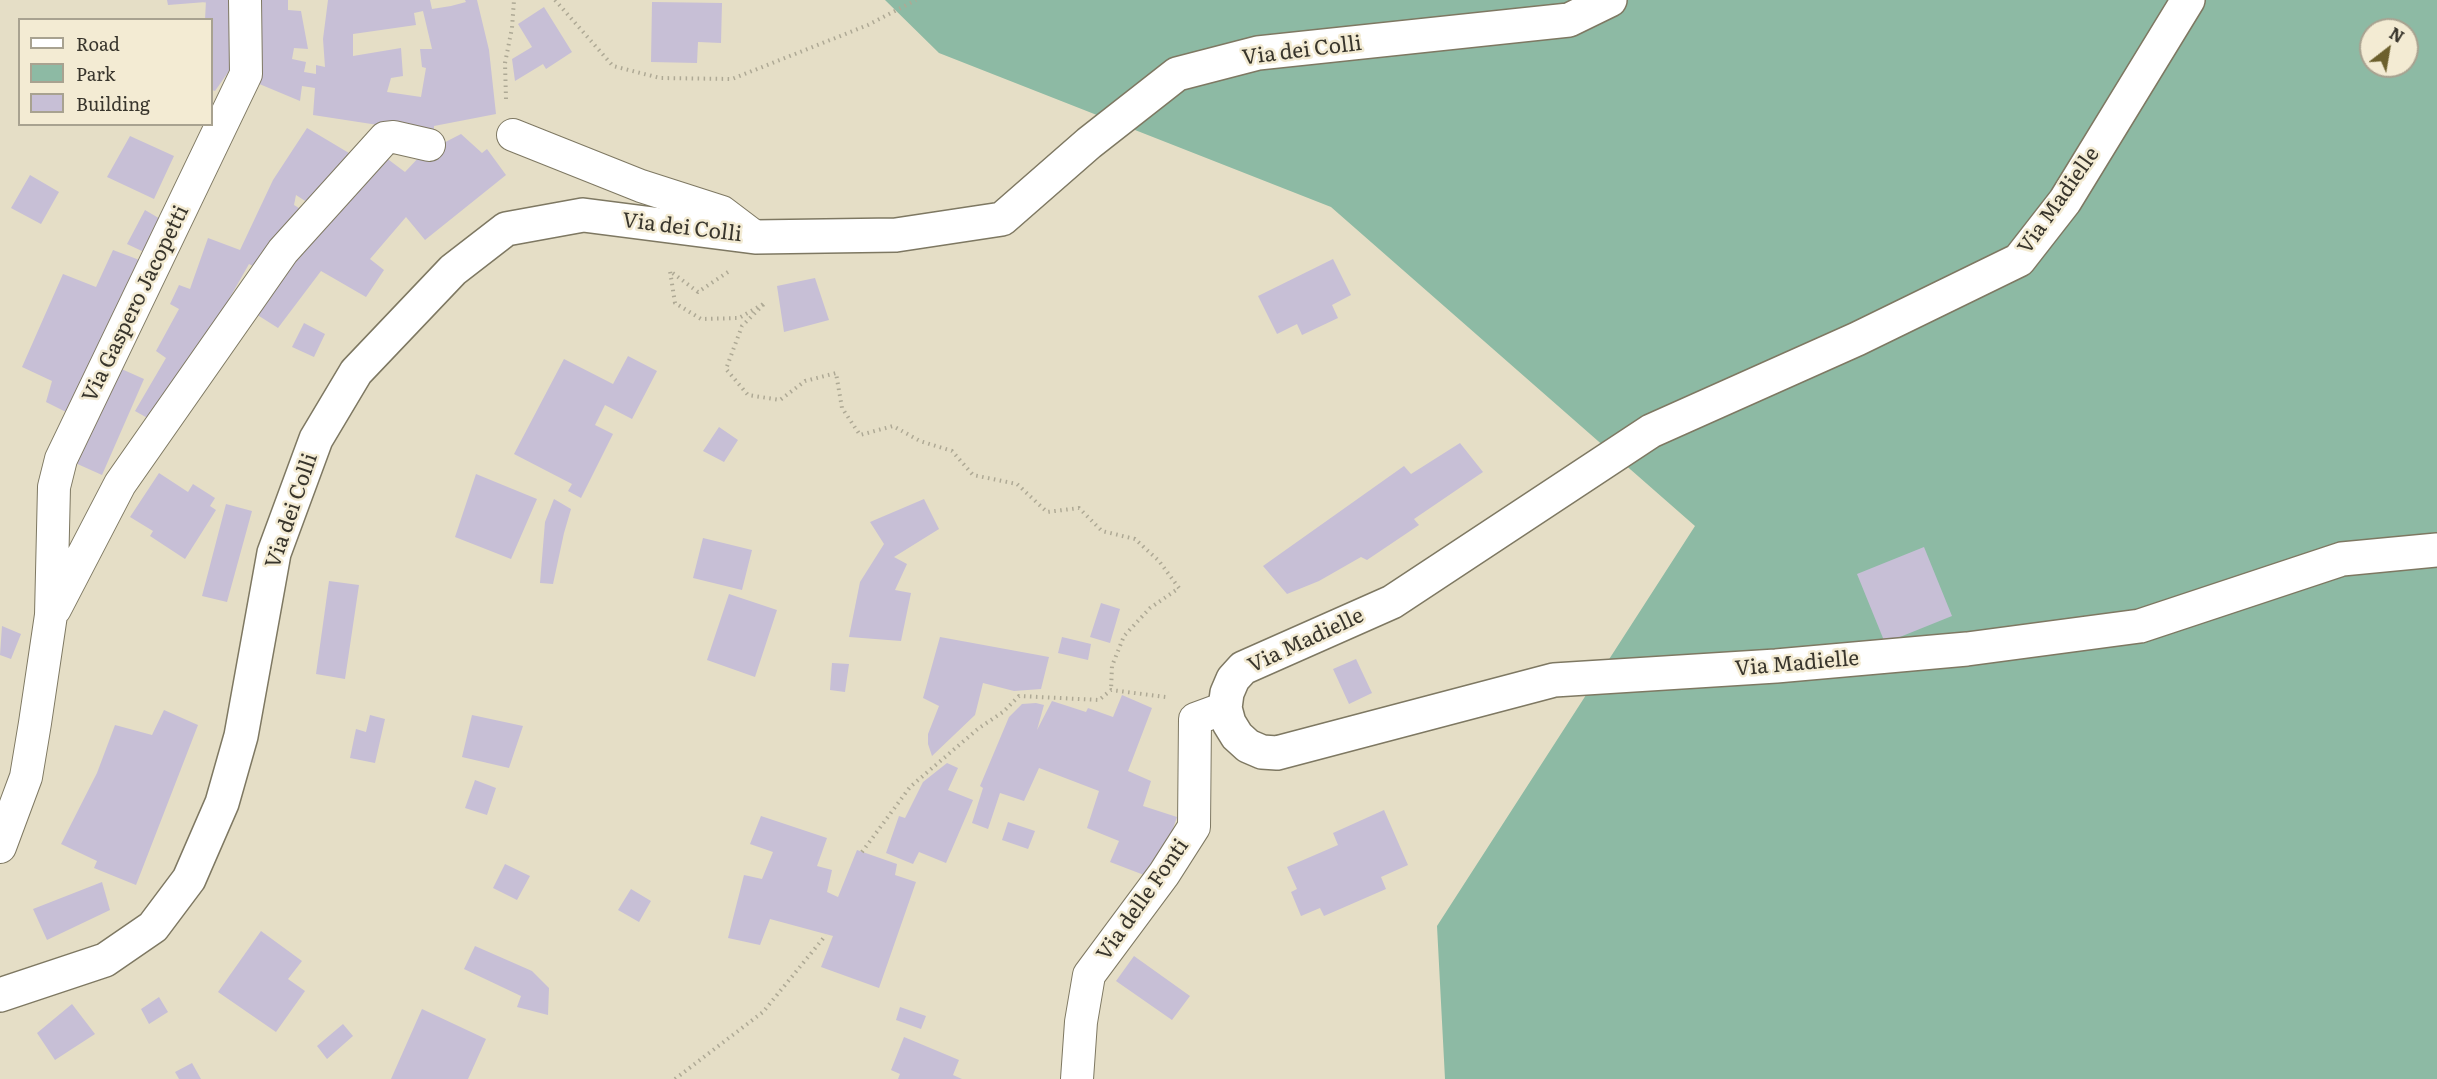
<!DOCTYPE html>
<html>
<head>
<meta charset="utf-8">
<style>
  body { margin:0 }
  #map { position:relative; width:2437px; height:1079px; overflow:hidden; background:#e5dec6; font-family:Literata,serif }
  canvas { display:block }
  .legend { position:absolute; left:18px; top:18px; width:195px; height:108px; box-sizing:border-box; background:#f3ebd3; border:2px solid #a8a290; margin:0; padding:8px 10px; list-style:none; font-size:18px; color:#38352c }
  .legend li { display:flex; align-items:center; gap:12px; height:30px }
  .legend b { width:30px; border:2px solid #a8a290 }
  .north { position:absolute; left:2359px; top:18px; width:60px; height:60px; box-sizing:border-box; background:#f3ebd3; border:2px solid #a8a290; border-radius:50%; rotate:31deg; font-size:16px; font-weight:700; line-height:24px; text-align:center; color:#38352c }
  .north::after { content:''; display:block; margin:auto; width:21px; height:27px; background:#6c602d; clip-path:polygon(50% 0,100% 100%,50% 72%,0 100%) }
</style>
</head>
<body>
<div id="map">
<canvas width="2437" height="1079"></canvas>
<ul class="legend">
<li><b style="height:8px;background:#fff"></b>Road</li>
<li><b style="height:16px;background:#8dbaa4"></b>Park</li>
<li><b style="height:16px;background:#c7bfd6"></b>Building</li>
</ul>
<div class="north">N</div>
</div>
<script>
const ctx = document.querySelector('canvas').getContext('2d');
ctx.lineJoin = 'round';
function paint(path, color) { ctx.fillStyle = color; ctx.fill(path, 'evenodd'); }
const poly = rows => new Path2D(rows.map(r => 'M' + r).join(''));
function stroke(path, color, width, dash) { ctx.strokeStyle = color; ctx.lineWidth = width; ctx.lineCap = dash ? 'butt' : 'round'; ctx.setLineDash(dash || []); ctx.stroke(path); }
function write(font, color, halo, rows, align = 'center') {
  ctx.font = font + ' Literata,serif'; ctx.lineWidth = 5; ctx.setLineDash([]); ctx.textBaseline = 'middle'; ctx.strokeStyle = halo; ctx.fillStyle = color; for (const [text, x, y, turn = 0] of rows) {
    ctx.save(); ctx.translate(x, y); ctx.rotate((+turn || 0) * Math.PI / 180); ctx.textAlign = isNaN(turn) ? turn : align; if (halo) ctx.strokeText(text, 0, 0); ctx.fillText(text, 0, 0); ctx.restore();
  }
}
paint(poly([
  [885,0,2437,0,2437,1079,1445,1079,1437,926,1695,526,1331,207,939,53],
  [2371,30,2407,30,2407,66,2371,66]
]), '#8dbaa4');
paint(poly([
  [167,0,206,0,206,2,168,5],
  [206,0,236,0,236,61,215,91,212,90,212,20,205,20],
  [252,0,288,0,288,10,301,11,308,49,294,48,292,59,306,62,304,72,316,74,316,65,325,67,323,39,328,0,430,0,432,9,451,6,466,2,465,0,477,0,489,50,496,114,434,126,434,136,378,125,313,115,315,88,302,86,300,101,257,83],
  [423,11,432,49,420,49,422,67,426,68,421,97,387,92,391,78,403,76,401,48,353,56,353,34,416,25,414,13],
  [652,2,722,3,721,43,698,42,697,63,651,62],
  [544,7,572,52,546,69,543,64,515,81,512,59,532,47,518,24],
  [307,128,354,156,313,206,296,195,294,205,307,213,260,270,249,264,158,424,135,411,166,358,156,351,179,309,170,304,179,285,190,289,208,238,240,250,273,180],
  [461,134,482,153,487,149,506,175,425,240,406,217,370,259,384,270,366,297,321,271,278,328,248,309,381,154,405,172,422,154],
  [130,136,174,156,154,199,107,177],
  [30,175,59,192,41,224,11,208],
  [145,210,162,220,144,252,127,244],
  [113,250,142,261,68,413,46,402,52,381,22,367,63,274,96,287],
  [1333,259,1351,295,1332,305,1338,318,1302,335,1297,324,1277,334,1258,296],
  [815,278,829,320,784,332,777,286],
  [304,323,325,334,314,357,292,347],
  [628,356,657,371,632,419,605,405,595,425,613,434,581,498,568,491,572,484,514,454,564,359,613,384],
  [117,367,144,379,102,475,73,462],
  [719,427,738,440,724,462,703,451],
  [1460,443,1483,472,1414,519,1419,525,1367,560,1361,557,1319,581,1287,594,1263,566,1404,466,1411,474],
  [159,473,188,492,193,484,215,498,210,506,216,510,185,559,150,536,153,531,130,517],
  [476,474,537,499,511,559,455,537],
  [554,499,571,509,564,533,553,584,540,583,545,522],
  [924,499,939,529,894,557,907,564,895,590,911,593,901,641,849,637,860,582,884,544,870,522],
  [226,504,252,511,227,602,202,596],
  [703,538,752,550,742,590,693,578],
  [1924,547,1952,616,1885,643,1857,574],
  [329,581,359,585,345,679,316,674],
  [729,594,777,610,755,677,707,660],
  [1101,603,1120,609,1110,643,1090,637],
  [2,626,21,634,11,659,0,655],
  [940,637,1049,657,1041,689,1014,691,983,683,975,715,932,756,928,744,928,734,939,706,923,698],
  [1062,637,1091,644,1088,660,1058,653],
  [1356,659,1372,693,1349,704,1333,669],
  [832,663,849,664,845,692,830,690],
  [1122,695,1152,708,1128,771,1151,781,1143,806,1177,817,1164,855,1159,853,1144,875,1110,862,1119,841,1087,828,1099,791,1039,768,1024,801,1000,793,988,829,972,823,983,788,980,786,1009,717,1022,704,1036,703,1044,705,1037,730,1052,701,1086,712,1088,708,1113,717],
  [164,710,198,725,136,885,94,868,97,861,61,844,97,773,115,725,152,735],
  [370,715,385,719,375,763,350,758,356,729,366,732],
  [472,715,523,726,509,768,462,757],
  [947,763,958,768,948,790,973,800,946,863,919,852,913,864,886,853,899,816,905,818,923,782],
  [475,780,496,788,487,815,465,808],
  [1384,810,1408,865,1381,877,1386,889,1324,916,1320,908,1301,916,1291,892,1297,889,1287,867,1338,845,1333,833],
  [761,816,827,838,817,866,832,870,827,892,838,897,857,850,897,864,895,875,916,882,879,988,821,967,833,936,770,919,760,945,728,938,744,875,762,879,773,852,750,844],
  [1008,822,1035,831,1028,849,1002,840],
  [505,864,530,876,517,900,493,888],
  [102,882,110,910,47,940,33,909],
  [631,889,651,901,639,922,618,910],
  [261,931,302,961,288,979,305,991,276,1032,218,992],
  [475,946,532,971,549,988,548,1015,517,1007,521,996,464,969],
  [1134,956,1190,996,1172,1020,1116,981],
  [159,997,168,1012,149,1024,141,1009],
  [72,1004,95,1034,55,1060,37,1033],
  [900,1007,926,1016,921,1029,896,1020],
  [422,1009,486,1039,468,1079,391,1079],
  [343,1024,353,1036,327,1059,317,1046],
  [904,1037,959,1060,953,1075,962,1079,898,1079,900,1074,891,1070],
  [192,1063,201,1079,179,1079,175,1072]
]), '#c7bfd6');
const minor = poly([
  [513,135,641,186,722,212,755,237],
  [55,609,120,484,283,251,385,138,394,137,429,145],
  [0,847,26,777,35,723,51,615,54,487,61,459,246,74,245,0],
  [1077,1079,1081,1022,1089,975,1164,874,1194,827,1195,719,1225,708]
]);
const tertiary = poly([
  [2188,0,2065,201,2019,260,1857,339,1651,431,1392,602,1243,668,1233,679,1227,693,1225,708,1229,723,1237,736,1248,746,1262,752,1277,753,1554,680,1776,666,1967,649,2140,626,2342,559,2437,550],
  [0,995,105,960,153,927,189,879,222,803,241,736,274,553,316,439,356,372,453,270,506,229,583,215,755,237,896,235,1002,219,1089,143,1177,74,1258,53,1569,20,1610,0]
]);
stroke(minor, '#7e7862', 34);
stroke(tertiary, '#7e7862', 36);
stroke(poly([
  [555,0,613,66,660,78,732,79,868,25,916,0],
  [506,99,505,63,512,28,514,0],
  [728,272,698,292,670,271,675,303,701,319,739,318,765,303,742,326,726,369,748,395,780,400,805,381,836,373,842,408,860,435,893,426,920,441,952,451,973,475,1017,484,1047,512,1079,508,1102,531,1135,539,1159,561,1179,588,1150,608,1124,636,1112,666,1111,690],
  [862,852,910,787,979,728,1003,712,1019,696,1099,700,1111,690,1166,697],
  [675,1079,763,1012,826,935]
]), '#aea995', 4, [1.5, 4.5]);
stroke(minor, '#fff', 32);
stroke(tertiary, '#fff', 33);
write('21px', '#38352c', '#f3ebd3', [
  ["Via dei Colli",1302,51,-7],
  ["Via Madielle",2059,201,-55],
  ["Via dei Colli",682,228,7],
  ["Via Gaspero Jacopetti",136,304,-64],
  ["Via dei Colli",292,511,-71],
  ["Via Madielle",1306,641,-25],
  ["Via Madielle",1797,664,-5],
  ["Via delle Fonti",1143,900,-55]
]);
</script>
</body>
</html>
